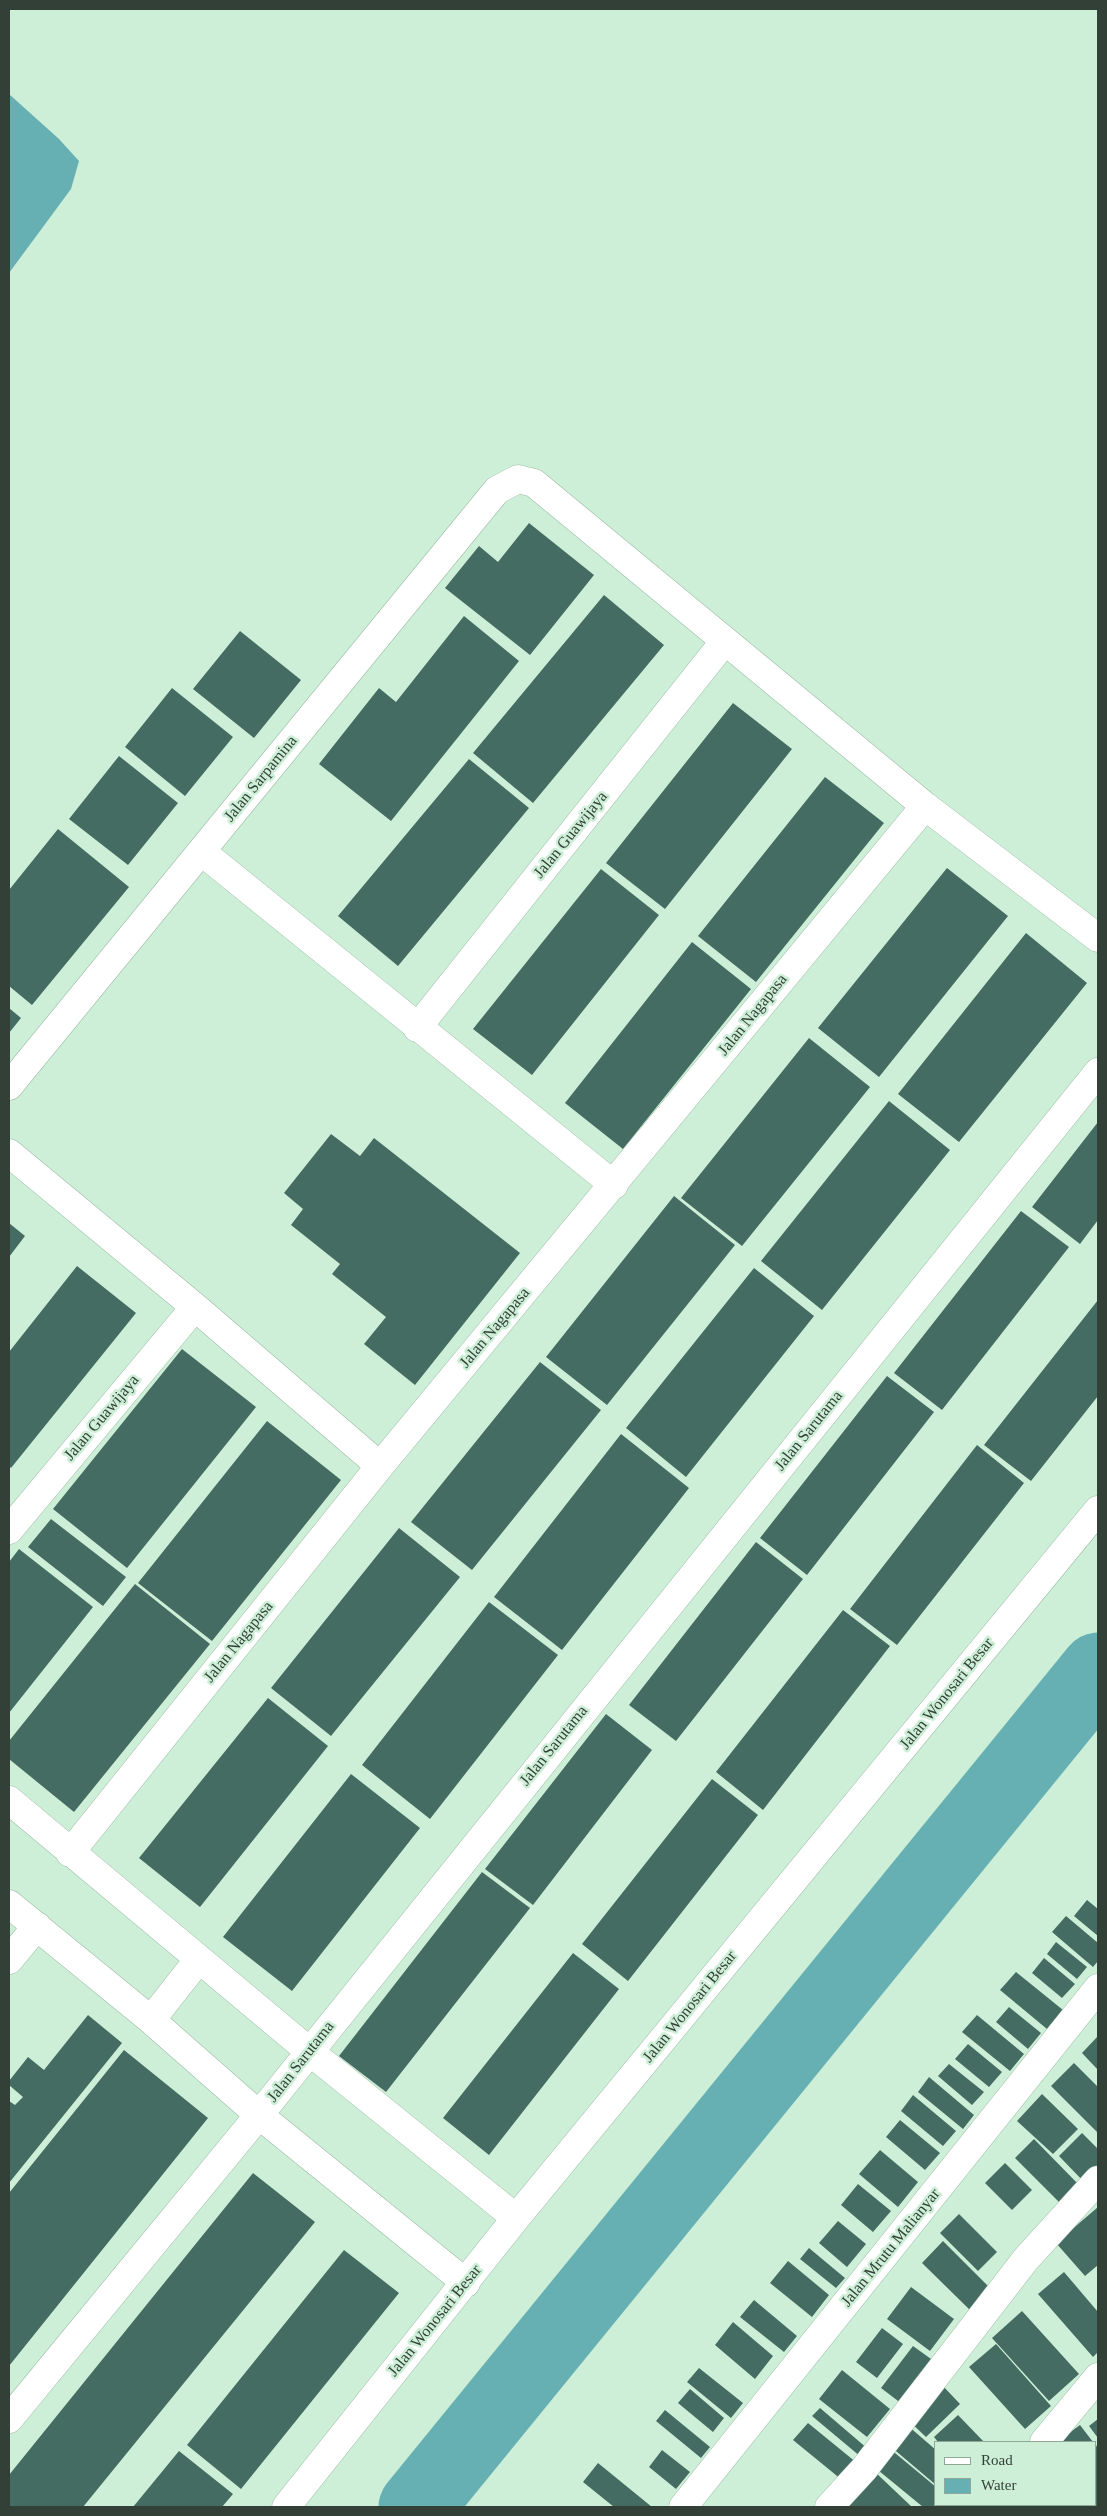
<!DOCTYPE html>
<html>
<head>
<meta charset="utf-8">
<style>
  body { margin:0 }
  #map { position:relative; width:1107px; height:2516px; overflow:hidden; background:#ceefd7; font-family:"Times New Roman",serif }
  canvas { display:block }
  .frame { position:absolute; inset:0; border:10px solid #334037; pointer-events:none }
  .legend { position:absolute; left:934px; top:2441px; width:162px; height:65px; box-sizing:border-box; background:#ceefd7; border:1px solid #90a997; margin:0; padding:6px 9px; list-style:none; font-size:15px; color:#334037 }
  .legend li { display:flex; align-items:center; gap:10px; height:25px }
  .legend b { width:25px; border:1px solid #90a997 }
</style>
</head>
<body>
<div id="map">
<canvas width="1107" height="2516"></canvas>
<div class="frame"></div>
<ul class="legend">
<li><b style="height:6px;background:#fff"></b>Road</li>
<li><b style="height:14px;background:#66b0b3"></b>Water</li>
</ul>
</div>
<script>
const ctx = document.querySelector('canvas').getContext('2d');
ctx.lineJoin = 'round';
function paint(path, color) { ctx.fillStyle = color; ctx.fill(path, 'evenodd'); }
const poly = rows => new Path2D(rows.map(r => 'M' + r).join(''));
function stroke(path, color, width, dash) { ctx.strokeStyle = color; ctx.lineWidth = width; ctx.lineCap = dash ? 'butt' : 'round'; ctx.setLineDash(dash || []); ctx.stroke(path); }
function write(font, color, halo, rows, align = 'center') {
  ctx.font = font + ' "Times New Roman",serif'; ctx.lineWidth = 5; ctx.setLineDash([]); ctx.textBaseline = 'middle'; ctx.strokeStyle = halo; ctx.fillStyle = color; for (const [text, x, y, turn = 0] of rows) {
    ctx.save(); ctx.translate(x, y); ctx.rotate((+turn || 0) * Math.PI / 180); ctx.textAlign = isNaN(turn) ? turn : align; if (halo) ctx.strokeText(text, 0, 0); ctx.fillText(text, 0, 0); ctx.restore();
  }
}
paint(poly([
  [9,94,59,139,79,161,71,189,9,273]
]), '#66b0b3');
stroke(poly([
  [416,2507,1098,1670]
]), '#66b0b3', 75);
paint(poly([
  [529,523,594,575,530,655,445,588,479,546,498,562],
  [604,595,664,645,533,803,473,753],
  [464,616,519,661,391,821,319,764,379,688,396,702],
  [240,631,301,680,254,738,193,689],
  [172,688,233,737,185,796,125,747],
  [733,703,792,749,665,909,606,863],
  [119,756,178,803,128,865,69,819],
  [469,759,529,808,398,966,338,916],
  [825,777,884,823,756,982,698,936],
  [58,829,129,887,32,1005,9,986,9,890],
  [947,868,1008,916,879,1077,818,1028],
  [601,869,659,915,532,1075,473,1029],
  [1026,933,1087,983,959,1142,898,1094],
  [692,942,751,989,623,1149,565,1103],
  [9,1008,21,1018,9,1033],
  [809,1038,870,1087,742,1246,681,1198],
  [889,1101,950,1150,822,1310,761,1261],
  [1098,1122,1098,1220,1080,1244,1032,1207],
  [331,1134,360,1156,374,1138,520,1253,415,1385,364,1344,386,1317,332,1274,340,1264,291,1225,303,1209,284,1193],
  [674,1196,735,1245,607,1405,546,1357],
  [1021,1211,1069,1247,942,1410,894,1373],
  [9,1223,25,1236,9,1257],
  [77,1266,136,1313,11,1468,9,1466,9,1352],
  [754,1268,814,1316,686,1477,626,1428],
  [1098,1300,1098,1396,1031,1481,984,1445],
  [182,1349,256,1407,127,1568,53,1509],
  [540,1362,601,1410,472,1570,411,1522],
  [887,1376,934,1412,807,1575,760,1538],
  [267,1421,341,1480,212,1641,138,1583],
  [621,1434,689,1488,562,1650,494,1597],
  [977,1445,1024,1483,897,1645,850,1609],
  [51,1519,126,1577,103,1606,28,1547],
  [399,1528,460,1577,331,1736,271,1688],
  [756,1542,803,1579,676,1741,629,1705],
  [19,1549,93,1607,9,1713,9,1562],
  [135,1584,210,1644,74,1812,9,1759,9,1741],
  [489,1602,558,1655,430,1819,362,1765],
  [843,1610,890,1646,763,1810,716,1772],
  [268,1698,328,1746,200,1907,139,1858],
  [606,1714,652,1750,533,1905,485,1869],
  [351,1774,420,1828,292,1991,223,1937],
  [712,1779,758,1815,628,1981,582,1944],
  [482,1872,530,1908,386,2092,339,2056],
  [1087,1900,1098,1909,1098,1936,1074,1916],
  [1066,1916,1098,1943,1098,1961,1093,1967,1052,1932],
  [1056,1942,1087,1967,1077,1979,1047,1954],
  [573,1953,619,1989,489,2155,443,2118],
  [1044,1958,1075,1984,1062,1998,1032,1973],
  [1016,1972,1063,2010,1047,2029,1000,1990],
  [1009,2007,1041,2033,1028,2049,996,2022],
  [88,2015,122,2043,9,2183,9,2101,15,2105,23,2097,9,2085,9,2081,28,2057,44,2070],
  [977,2015,1024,2054,1010,2071,962,2032],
  [1098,2036,1098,2070,1082,2053],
  [968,2044,1002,2072,989,2087,955,2059],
  [124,2050,208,2118,9,2366,9,2193],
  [1074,2063,1098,2087,1098,2133,1051,2086],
  [949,2064,984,2092,972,2105,938,2076],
  [929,2077,974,2115,963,2129,918,2092],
  [1042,2094,1078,2129,1053,2154,1017,2121],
  [913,2095,956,2131,943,2146,901,2111],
  [900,2120,940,2153,925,2170,886,2137],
  [1082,2133,1098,2149,1098,2170,1085,2183,1059,2156],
  [1034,2139,1080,2186,1061,2204,1015,2158],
  [880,2150,918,2182,898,2207,859,2174],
  [1005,2163,1032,2190,1012,2210,985,2183],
  [253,2173,315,2222,83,2507,9,2507,9,2475],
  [858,2184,891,2211,873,2232,841,2205],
  [1098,2207,1098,2265,1085,2276,1056,2243],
  [959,2214,997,2252,978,2271,940,2233],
  [838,2221,866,2244,847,2267,819,2243],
  [943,2241,993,2291,972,2312,922,2263],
  [809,2248,845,2278,836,2288,800,2259],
  [344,2250,399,2293,241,2489,187,2445],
  [788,2261,829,2295,812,2317,770,2283],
  [1064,2272,1098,2312,1098,2352,1093,2357,1038,2294],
  [911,2287,954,2319,930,2351,887,2319],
  [754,2300,797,2336,784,2352,740,2317],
  [1022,2311,1079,2374,1049,2401,992,2338],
  [733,2322,773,2356,755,2379,715,2345],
  [882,2328,903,2344,877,2378,856,2362],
  [996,2344,1051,2406,1025,2429,969,2367],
  [913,2346,938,2364,906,2407,881,2388],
  [699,2368,743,2403,731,2418,687,2382],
  [842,2370,890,2409,867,2437,819,2399],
  [942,2385,960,2404,926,2437,907,2419],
  [690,2389,724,2418,713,2432,678,2403],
  [820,2408,868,2449,861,2457,812,2416],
  [665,2410,710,2447,701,2458,656,2421],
  [958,2415,984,2442,938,2442,934,2437],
  [1098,2419,1098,2438,1089,2426],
  [808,2423,857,2463,842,2480,793,2440],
  [907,2425,936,2450,936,2485,890,2446],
  [1080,2425,1093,2442,1057,2442],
  [1096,2445,1098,2449,1098,2507,1089,2507,1087,2505,1096,2505],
  [889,2448,936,2487,936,2505,957,2505,960,2507,923,2507,873,2466],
  [662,2450,690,2472,676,2489,649,2467],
  [179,2451,233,2494,222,2507,133,2507],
  [598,2463,652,2507,614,2507,583,2482],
  [874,2471,912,2507,839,2507],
  [1022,2505,1079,2505,1081,2507,1019,2507]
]), '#456c62');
const street = poly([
  [202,852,614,1185],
  [417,1028,724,642],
  [9,1086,497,490,518,479,534,483,925,806,1098,938],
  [9,1153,195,1307,380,1466],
  [9,1530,195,1307],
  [9,1800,309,2051,516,2218],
  [70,1853,380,1466,925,806],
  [9,1904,151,2020,259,2115,466,2283],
  [9,1960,37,1926],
  [151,2020,199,1959],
  [9,2419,259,2115,1098,1072],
  [1044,2442,1098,2377],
  [286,2507,516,2218,1098,1510],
  [683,2507,1098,1988],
  [829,2507,864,2469,1026,2259,1098,2180],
  [990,2507,992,2505]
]);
stroke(street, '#9cbba5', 29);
stroke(street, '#fff', 28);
write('16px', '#334037', '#ceefd7', [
  ["Jalan Sarpamina",261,779,-51],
  ["Jalan Guawijaya",571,835,-51],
  ["Jalan Nagapasa",753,1015,-51],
  ["Jalan Nagapasa",495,1328,-50],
  ["Jalan Guawijaya",102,1418,-50],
  ["Jalan Sarutama",809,1431,-51],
  ["Jalan Nagapasa",239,1642,-51],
  ["Jalan Wonosari Besar",947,1694,-51],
  ["Jalan Sarutama",554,1746,-51],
  ["Jalan Wonosari Besar",690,2007,-51],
  ["Jalan Sarutama",301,2062,-52],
  ["Jalan Mrutu Malianyar",891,2248,-51],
  ["Jalan Wonosari Besar",435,2321,-51]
]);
</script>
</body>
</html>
